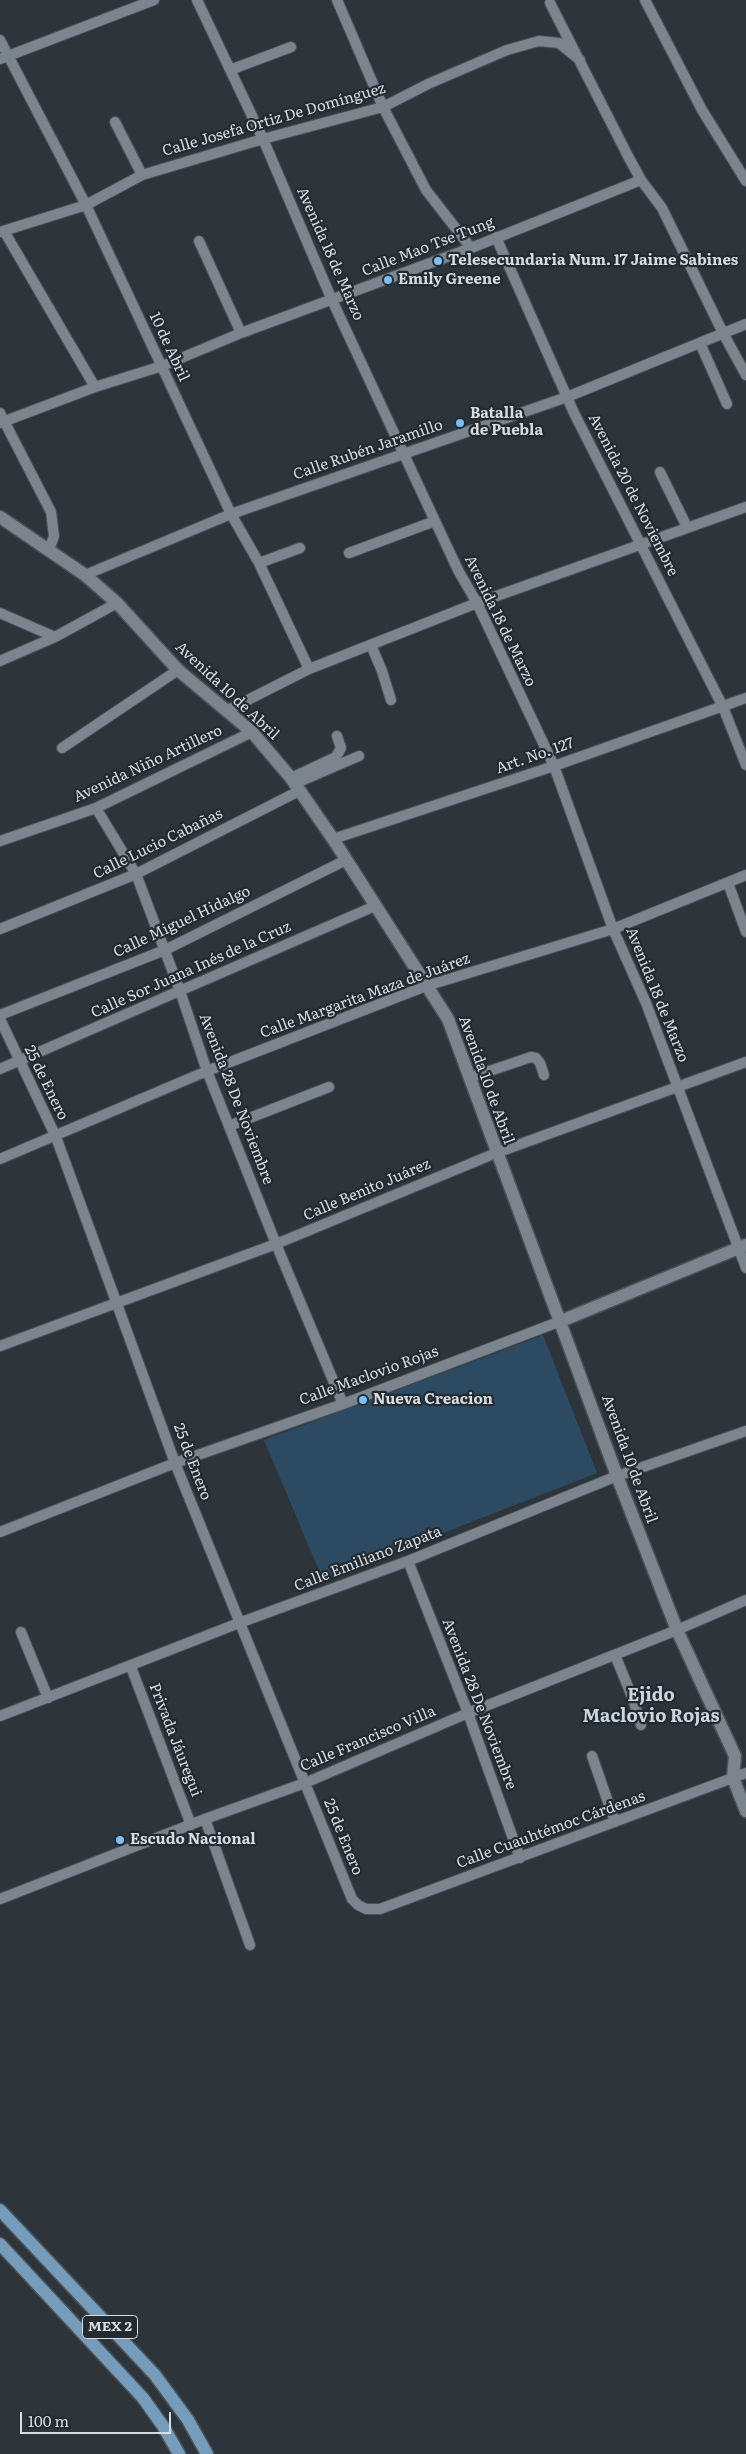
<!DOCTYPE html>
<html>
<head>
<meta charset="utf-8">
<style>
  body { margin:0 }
  #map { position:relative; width:746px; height:2454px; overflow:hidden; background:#2d353b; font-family:Literata,serif }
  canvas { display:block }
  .scale { position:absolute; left:20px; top:2412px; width:151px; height:22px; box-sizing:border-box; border:2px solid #d7dce0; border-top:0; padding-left:6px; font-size:15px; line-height:18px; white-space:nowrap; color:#d7dce0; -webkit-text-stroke:4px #232b31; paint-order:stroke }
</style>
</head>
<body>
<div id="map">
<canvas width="746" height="2454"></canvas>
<div class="scale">100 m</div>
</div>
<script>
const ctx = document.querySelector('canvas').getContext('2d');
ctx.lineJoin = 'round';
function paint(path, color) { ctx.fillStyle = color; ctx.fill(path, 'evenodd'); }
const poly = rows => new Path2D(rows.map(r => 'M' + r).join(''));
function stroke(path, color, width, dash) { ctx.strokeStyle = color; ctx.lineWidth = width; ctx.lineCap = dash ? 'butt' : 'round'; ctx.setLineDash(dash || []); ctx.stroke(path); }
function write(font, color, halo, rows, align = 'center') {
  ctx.font = font + ' Literata,serif'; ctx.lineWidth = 4.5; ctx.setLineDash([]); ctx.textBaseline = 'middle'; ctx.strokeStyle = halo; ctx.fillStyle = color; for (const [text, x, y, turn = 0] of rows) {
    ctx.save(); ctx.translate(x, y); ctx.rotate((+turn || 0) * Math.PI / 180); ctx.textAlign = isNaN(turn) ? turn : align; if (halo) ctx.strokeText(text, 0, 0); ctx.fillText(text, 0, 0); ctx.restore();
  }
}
paint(poly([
  [543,1335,597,1473,323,1580,264,1440]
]), '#2c4b63');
const street = poly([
  [197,0,263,139,332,300,435,521,459,572,477,603,554,766,613,929,646,1003,746,1268],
  [337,0,383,107,426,190,471,248],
  [645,0,702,110,746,181],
  [550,3,629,158,641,180,662,208,723,333,746,375],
  [0,40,86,205,231,514,259,563,309,669],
  [0,59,154,0],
  [230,70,291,47],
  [115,122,142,175],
  [4,231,95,387],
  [0,232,86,205,142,175,263,139,383,107,428,84,507,50,539,41,559,43,580,60],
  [496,237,574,413,723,707,746,765],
  [199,241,241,333],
  [700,343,727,404],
  [0,413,51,512,54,536,49,550],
  [0,423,95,387,162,366,241,333,471,248,641,180],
  [660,472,687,527],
  [349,553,435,521],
  [259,563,300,548],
  [85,575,231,514,567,397,746,324],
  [0,613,55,637],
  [371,645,382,671,391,700],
  [0,661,55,637,117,603],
  [228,710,309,669,477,603,746,507],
  [62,748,178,670],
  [291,778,336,757,341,748,337,736],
  [294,784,359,756],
  [96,808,136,874,180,991,207,1071,276,1244,343,1404],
  [333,839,554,766,746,698],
  [0,841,96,808,252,732],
  [728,883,746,932],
  [0,929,136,874,299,791],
  [0,1015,165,950,346,860],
  [0,1019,56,1137,175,1463,352,1899,358,1905,366,1909,380,1909,746,1773],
  [0,1069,375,906],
  [469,1078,531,1057,536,1058,540,1063,544,1075],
  [229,1126,329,1087],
  [0,1159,207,1071,426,986,613,929,746,875],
  [0,1346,276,1244,496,1153,746,1062],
  [0,1532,175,1463,343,1404,561,1321],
  [408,1561,468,1713,520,1858],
  [21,1632,48,1698],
  [615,1655,633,1699,641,1725],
  [131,1667,191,1825],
  [0,1716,239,1623,408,1561,617,1476,746,1431],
  [592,1756,615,1822],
  [205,1819,250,1945],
  [0,1899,205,1819,305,1783,468,1713,677,1630,746,1600]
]);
const secondary = poly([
  [0,517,85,575,117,603,178,670,252,732,291,778,333,839,448,1019,617,1476,677,1630,735,1756,733,1778,746,1811],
  [561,1321,746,1245]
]);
const primary = poly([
  [0,2210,155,2375,188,2420,207,2454],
  [0,2244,143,2398,163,2426,179,2454]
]);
stroke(street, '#4b5257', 12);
stroke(secondary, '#4b5257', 15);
stroke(primary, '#4b5257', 15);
stroke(street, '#7c858d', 10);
stroke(secondary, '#7c858d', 12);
stroke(primary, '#769cbb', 12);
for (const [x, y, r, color] of [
  [438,261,5,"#79bff8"],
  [388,280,5,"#79bff8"],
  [460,423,5,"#79bff8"],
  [363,1400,5,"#79bff8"],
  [120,1840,5,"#79bff8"]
]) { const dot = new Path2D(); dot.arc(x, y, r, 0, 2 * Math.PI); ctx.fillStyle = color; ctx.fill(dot); stroke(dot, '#232b31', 2); }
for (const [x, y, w] of [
  [110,2327,55]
]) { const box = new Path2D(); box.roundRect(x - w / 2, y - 11.5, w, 23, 4); ctx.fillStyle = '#232b31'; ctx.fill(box); stroke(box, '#d7dce0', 1); }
write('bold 14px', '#d7dce0', null, [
  ["MEX 2",110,2327]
]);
write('15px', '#d7dce0', '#232b31', [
  ["Calle Josefa Ortiz De Domínguez",274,120,-16],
  ["Calle Mao Tse Tung",428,247,-21],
  ["Avenida 18 de Marzo",330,254,66],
  ["10 de Abril",169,347,65],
  ["Calle Rubén Jaramillo",368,450,-19],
  ["Avenida 20 de Noviembre",633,495,63],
  ["Avenida 18 de Marzo",500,621,64],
  ["Avenida 10 de Abril",227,691,43],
  ["Art. No. 127",535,756,-19],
  ["Avenida Niño Artillero",148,764,-25],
  ["Calle Lucio Cabañas",158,844,-26],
  ["Calle Miguel Hidalgo",182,922,-25],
  ["Calle Sor Juana Inés de la Cruz",191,970,-24],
  ["Avenida 18 de Marzo",657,995,68],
  ["Calle Margarita Maza de Juárez",365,996,-20],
  ["Avenida 10 de Abril",486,1080,70],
  ["25 de Enero",46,1083,64],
  ["Avenida 28 De Noviembre",236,1099,69],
  ["Calle Benito Juárez",367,1190,-23],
  ["Calle Maclovio Rojas",369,1376,-20],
  ["Avenida 10 de Abril",629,1459,70],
  ["25 de Enero",192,1462,69],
  ["Calle Emiliano Zapata",368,1559,-21],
  ["Avenida 28 De Noviembre",479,1704,69],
  ["Calle Francisco Villa",368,1739,-23],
  ["Privada Jáuregui",175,1740,69],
  ["Calle Cuauhtémoc Cárdenas",551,1830,-20],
  ["25 de Enero",343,1837,68]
]);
write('bold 15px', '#d7dce0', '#232b31', [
  ["Telesecundaria Num. 17 Jaime Sabines",448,261],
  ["Emily Greene",398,280],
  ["Batalla",470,414],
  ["de Puebla",470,431],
  ["Nueva Creacion",373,1400],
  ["Escudo Nacional",130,1840]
], 'left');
write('bold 18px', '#cbd5dd', '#232b31', [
  ["Ejido",651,1696],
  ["Maclovio Rojas",651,1717]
]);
</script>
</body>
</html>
